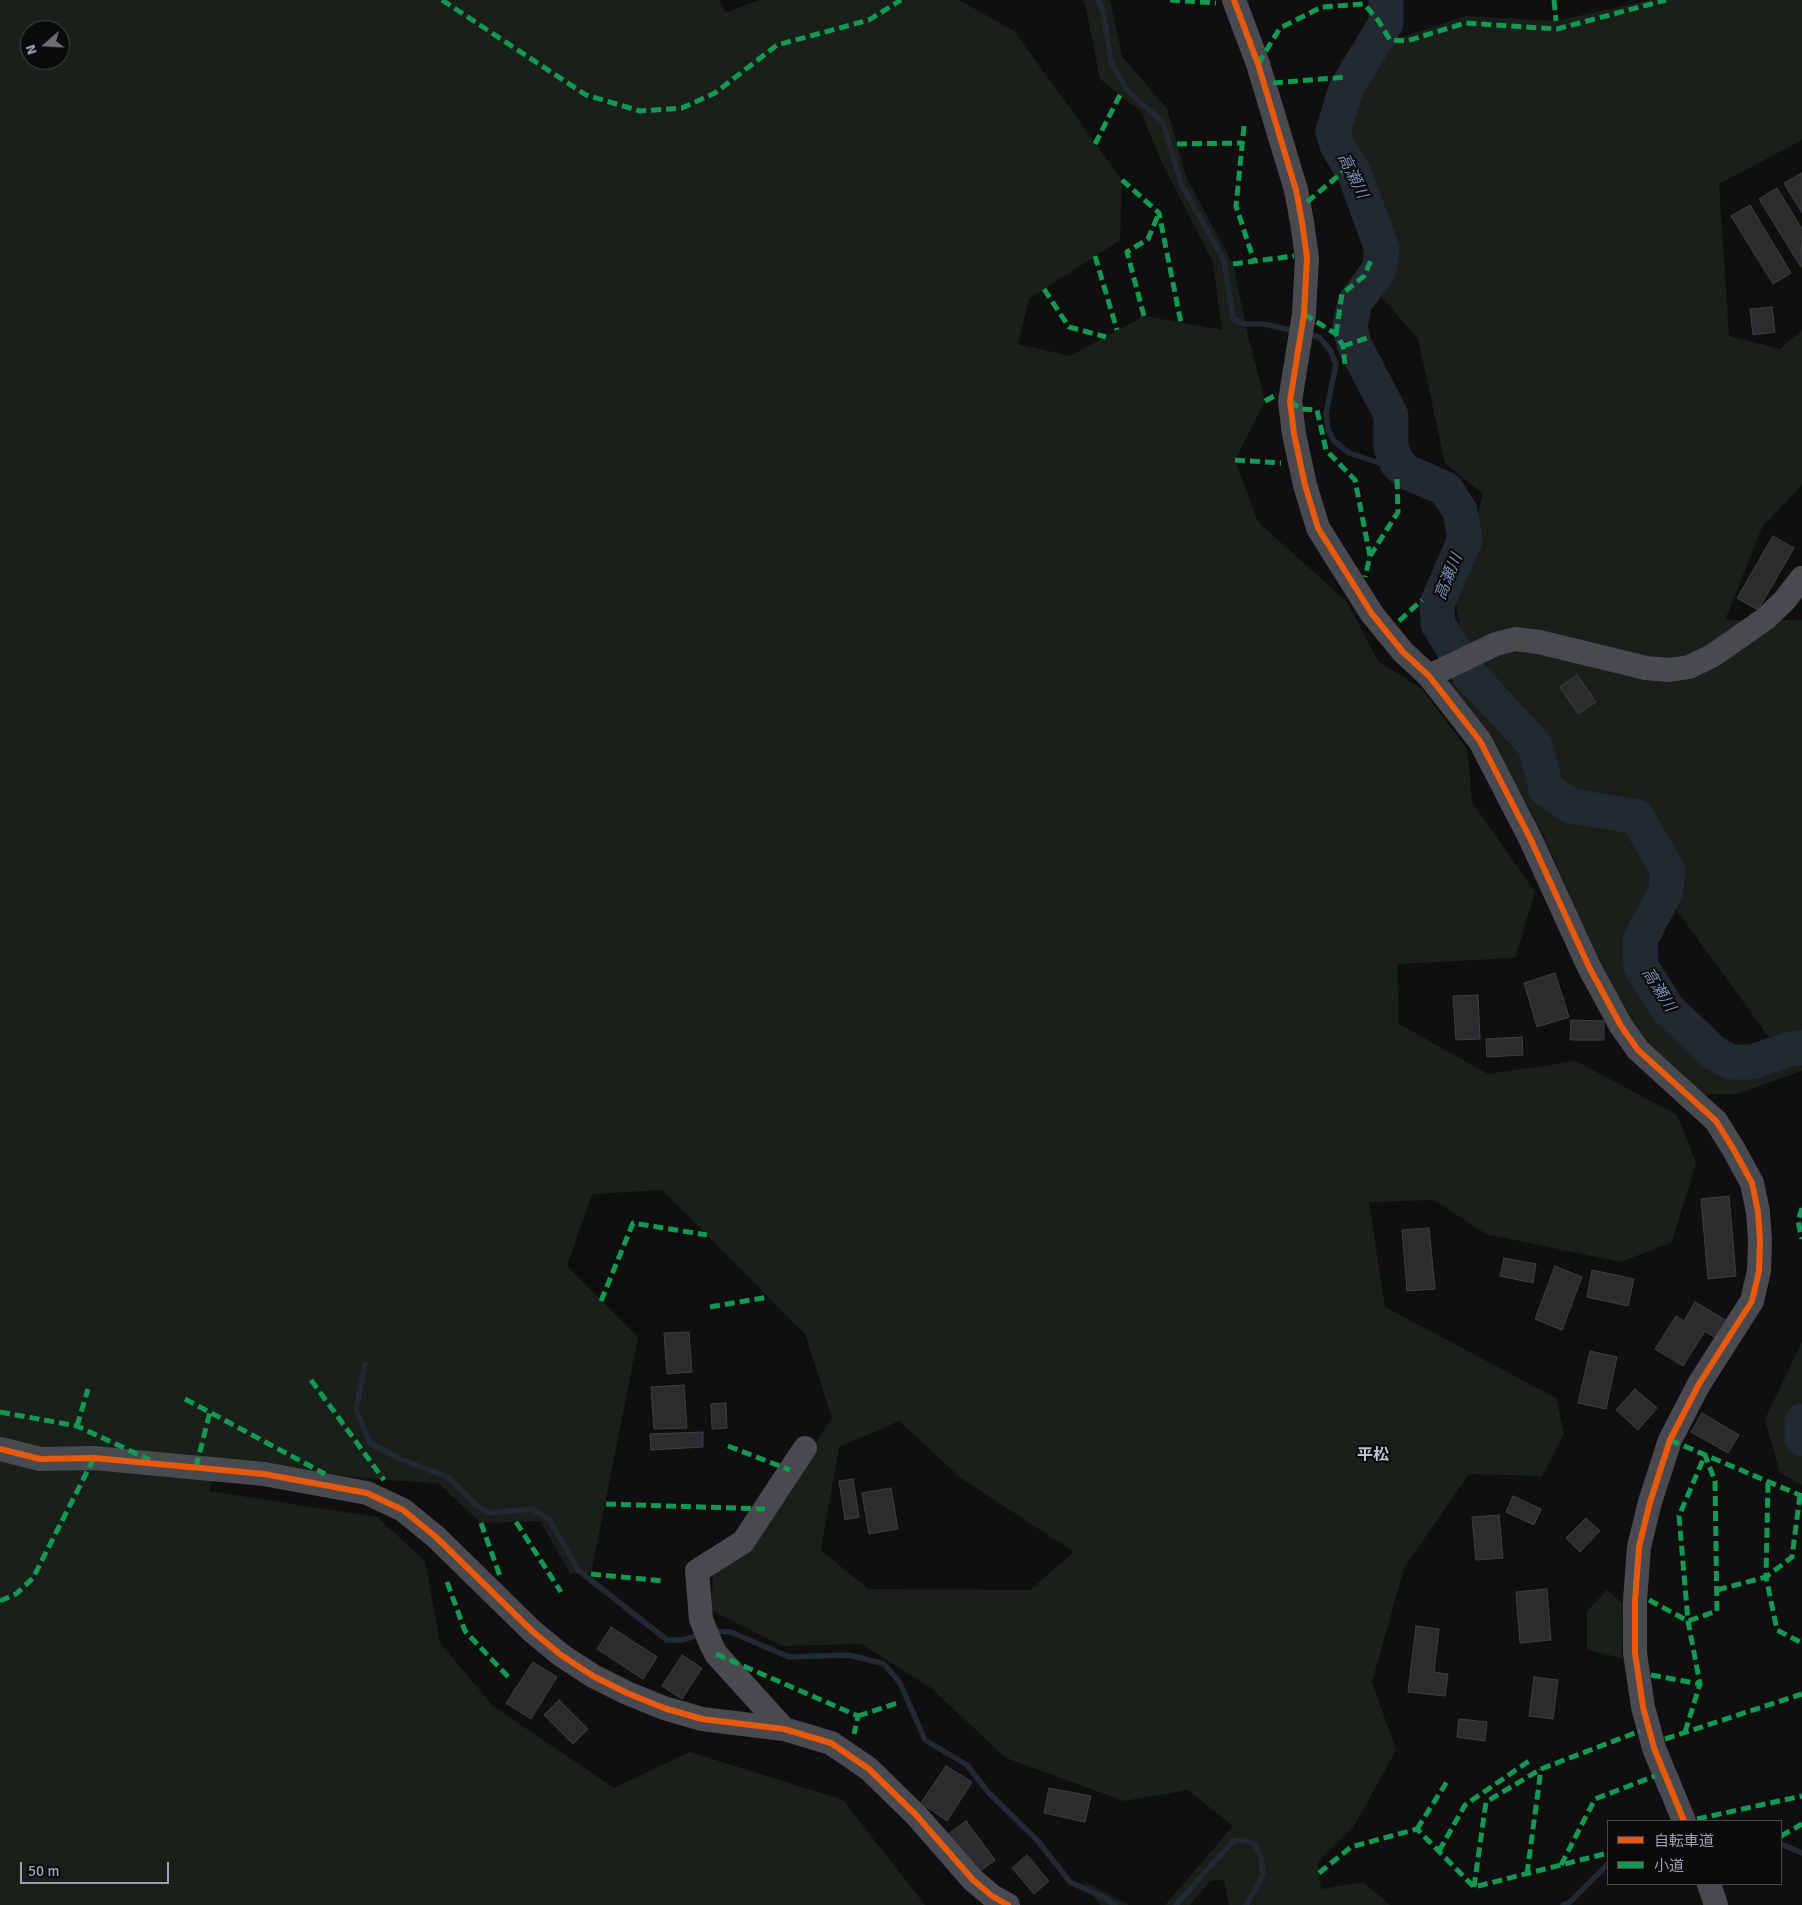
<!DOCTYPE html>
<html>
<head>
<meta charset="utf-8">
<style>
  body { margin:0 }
  #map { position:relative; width:1802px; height:1905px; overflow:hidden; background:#0f0f10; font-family:Signika,"Noto Sans JP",sans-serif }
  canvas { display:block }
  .legend { position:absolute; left:1607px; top:1820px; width:175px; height:65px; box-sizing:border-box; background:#0a0a0b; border:1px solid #45474e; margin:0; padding:6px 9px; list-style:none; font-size:15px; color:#9ea3b3 }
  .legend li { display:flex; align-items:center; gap:10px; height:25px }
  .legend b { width:25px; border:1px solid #45474e }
  .north { position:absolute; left:20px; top:20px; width:50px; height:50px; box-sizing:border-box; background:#0a0a0b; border:1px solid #45474e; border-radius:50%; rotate:251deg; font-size:14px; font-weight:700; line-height:20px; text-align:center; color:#9ea3b3 }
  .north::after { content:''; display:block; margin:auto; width:18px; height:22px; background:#6c6f7a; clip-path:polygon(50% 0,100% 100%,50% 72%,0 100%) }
  .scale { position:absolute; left:20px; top:1862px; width:149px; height:22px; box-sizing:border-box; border:2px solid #9ea3b3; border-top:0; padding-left:6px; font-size:15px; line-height:18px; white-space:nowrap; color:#9ea3b3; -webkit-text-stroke:4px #0a0a0b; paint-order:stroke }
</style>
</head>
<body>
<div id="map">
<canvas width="1802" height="1905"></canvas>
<ul class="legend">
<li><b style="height:6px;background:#e8590c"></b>自転車道</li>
<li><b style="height:6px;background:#139951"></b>小道</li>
</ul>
<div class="north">N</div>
<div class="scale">50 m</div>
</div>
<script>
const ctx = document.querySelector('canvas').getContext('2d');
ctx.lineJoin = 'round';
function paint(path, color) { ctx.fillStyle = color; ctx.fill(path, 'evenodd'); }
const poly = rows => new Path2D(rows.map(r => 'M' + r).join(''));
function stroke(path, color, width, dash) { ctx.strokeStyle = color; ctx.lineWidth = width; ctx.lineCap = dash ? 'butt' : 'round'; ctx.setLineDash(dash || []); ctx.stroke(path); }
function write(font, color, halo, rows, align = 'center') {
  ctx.font = font + ' Signika,"Noto Sans JP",sans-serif'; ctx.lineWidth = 4; ctx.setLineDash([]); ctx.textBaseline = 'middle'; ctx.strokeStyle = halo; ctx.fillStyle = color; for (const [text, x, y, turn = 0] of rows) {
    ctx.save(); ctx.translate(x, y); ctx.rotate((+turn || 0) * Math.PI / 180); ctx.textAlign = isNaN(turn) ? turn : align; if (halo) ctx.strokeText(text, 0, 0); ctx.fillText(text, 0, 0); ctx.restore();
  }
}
paint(poly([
  [0,0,720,0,725,13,759,0,959,0,1014,31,1122,180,1120,240,1029,299,1018,344,1070,356,1144,316,1222,330,1213,262,1161,161,1141,112,1100,79,1085,3,1083,0,1110,0,1122,56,1167,109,1187,179,1233,264,1248,336,1265,401,1235,460,1258,522,1347,602,1378,661,1422,689,1467,749,1472,802,1535,892,1515,958,1397,964,1399,1024,1488,1074,1576,1061,1677,1115,1696,1163,1672,1242,1621,1262,1486,1234,1434,1200,1369,1202,1385,1307,1556,1398,1564,1433,1542,1476,1469,1474,1404,1568,1372,1682,1396,1750,1354,1826,1318,1862,1321,1889,1363,1882,1390,1905,1229,1905,1224,1880,1210,1881,1190,1905,1165,1905,1233,1826,1188,1790,1124,1801,1006,1758,931,1688,861,1644,782,1646,711,1610,713,1576,750,1543,832,1418,805,1334,662,1190,592,1194,567,1266,638,1337,591,1574,570,1573,540,1521,481,1523,438,1483,384,1480,219,1462,209,1491,377,1517,425,1561,440,1643,493,1706,614,1788,690,1752,843,1800,925,1905,0,1905],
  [30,30,60,30,60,60,30,60],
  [899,1421,961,1478,1074,1552,1030,1590,868,1589,821,1550,839,1447],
  [1650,0,1802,0,1802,140,1719,184,1729,336,1780,349,1802,330,1802,485,1762,527,1725,620,1802,620,1802,1071,1737,1094,1701,1094,1667,1071,1623,1013,1603,971,1542,832,1491,739,1450,683,1483,666,1463,641,1456,605,1483,494,1445,463,1418,339,1364,276,1372,258,1349,180,1322,132,1366,33,1402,37,1466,16,1556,21],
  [1673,905,1771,1040,1743,1056,1719,1051,1672,1007,1654,980,1648,953],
  [1802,1342,1802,1485,1780,1473,1765,1419],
  [1607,1590,1623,1604,1622,1658,1587,1650,1587,1611],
  [1083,1881,1129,1905,1100,1905]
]), '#19201a');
stroke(poly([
  [1098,0,1103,11,1111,61,1126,89,1163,123,1181,183,1224,261,1233,319,1244,324,1263,324,1296,331],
  [1307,334,1319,337,1330,350,1336,364,1326,413,1328,429,1334,441,1349,453,1407,472],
  [365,1364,356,1410,370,1443,400,1459,448,1477,477,1506,489,1513,532,1509,549,1519,578,1570,667,1640,683,1640,701,1634],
  [712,1631,731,1632,789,1657,849,1655,884,1664,900,1683,925,1740,967,1765,989,1793,1038,1841,1070,1882,1103,1897,1115,1905],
  [1781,1844,1802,1853],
  [1176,1905,1233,1841,1243,1840,1255,1844,1261,1857,1263,1875,1246,1905],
  [1563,1905,1570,1902,1608,1864]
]), '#222932', 5.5);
stroke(poly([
  [1386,0,1386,23,1346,89,1333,131,1337,145,1355,175,1382,249,1379,270,1355,302,1350,326,1354,344,1391,415,1391,447,1397,463,1407,472,1446,489,1460,511,1465,539,1437,604,1438,624,1469,674,1535,745,1546,789,1571,806,1637,817,1668,871,1666,891,1640,940,1641,967,1668,1009,1714,1053,1731,1062,1752,1062,1790,1049,1802,1048],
  [1802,1421,1802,1439]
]), '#222932', 35);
const building = poly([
  [1802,173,1802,213,1784,183,1802,173],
  [1777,188,1802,229,1801,267,1759,199,1777,188],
  [1750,205,1791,273,1773,284,1731,216,1750,205],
  [1772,307,1775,332,1753,335,1750,309,1772,307],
  [1773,536,1794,548,1758,610,1737,598,1773,536],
  [1577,675,1596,702,1578,714,1560,687,1577,675],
  [1555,973,1569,1017,1537,1027,1524,983,1555,973],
  [1478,995,1480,1039,1456,1040,1453,996,1478,995],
  [1571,1020,1604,1021,1604,1040,1570,1040,1571,1020],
  [1522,1037,1523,1055,1487,1057,1486,1039,1522,1037],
  [1729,1196,1736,1276,1708,1279,1701,1199,1729,1196],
  [1429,1228,1435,1289,1407,1291,1402,1230,1429,1228],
  [1504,1258,1536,1264,1533,1283,1500,1276,1504,1258],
  [1555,1266,1582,1277,1562,1330,1535,1319,1555,1266],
  [1592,1270,1634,1279,1628,1306,1587,1297,1592,1270],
  [1695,1302,1729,1322,1718,1340,1705,1331,1683,1366,1655,1349,1676,1316,1684,1321,1695,1302],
  [689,1332,692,1372,667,1374,664,1333,689,1332],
  [1590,1351,1617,1357,1606,1409,1578,1403,1590,1351],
  [684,1385,687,1428,654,1429,651,1387,684,1385],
  [1635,1389,1657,1408,1638,1430,1616,1410,1635,1389],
  [726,1403,727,1428,712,1429,711,1404,726,1403],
  [1702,1413,1739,1435,1728,1453,1691,1432,1702,1413],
  [703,1432,703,1447,651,1450,650,1434,703,1432],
  [853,1479,859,1517,845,1520,839,1481,853,1479],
  [891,1488,898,1529,869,1534,862,1493,891,1488],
  [1513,1496,1541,1509,1534,1525,1506,1512,1513,1496],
  [1499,1515,1503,1558,1476,1560,1472,1517,1499,1515],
  [1586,1518,1600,1531,1580,1552,1566,1538,1586,1518],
  [1547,1589,1551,1640,1520,1643,1516,1592,1547,1589],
  [1416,1626,1439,1629,1434,1672,1448,1674,1445,1696,1408,1692,1416,1626],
  [611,1627,657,1657,643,1679,597,1649,611,1627],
  [682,1655,702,1668,682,1699,662,1686,682,1655],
  [533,1662,557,1677,531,1719,506,1703,533,1662],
  [1534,1677,1558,1680,1553,1719,1529,1716,1534,1677],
  [559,1700,588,1729,573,1744,544,1715,559,1700],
  [1459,1719,1487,1722,1485,1741,1457,1737,1459,1719],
  [946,1766,972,1782,947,1821,921,1803,946,1766],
  [1049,1788,1091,1796,1085,1822,1044,1813,1049,1788],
  [966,1821,995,1860,976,1874,948,1834,966,1821],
  [1027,1855,1049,1881,1034,1894,1012,1868,1027,1855]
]);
paint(building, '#2c2c2e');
stroke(building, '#3e3f44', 1);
stroke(poly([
  [1234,0,1258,64,1296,190,1302,222,1307,258,1304,314,1290,401,1294,434,1305,485,1318,528,1372,614,1403,652,1429,676,1480,741,1530,838,1589,967,1621,1026,1638,1050,1716,1121,1734,1150,1752,1183,1758,1212,1760,1241,1759,1271,1752,1301,1699,1384,1670,1440,1650,1502,1639,1547,1635,1601,1635,1653,1643,1707,1654,1748,1684,1821],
  [1429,676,1496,644,1515,639,1539,642,1646,668,1669,670,1689,667,1712,656,1765,619,1784,601,1802,578],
  [0,1449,40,1459,94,1458,264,1474,367,1493,403,1510,436,1537,532,1631,561,1655,593,1676,627,1693,664,1708,702,1719,784,1729,831,1743,869,1769,917,1816,973,1880,992,1896,1008,1905],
  [784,1729,716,1654,710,1642,701,1619,697,1571,743,1542,805,1448],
  [1709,1884,1716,1905]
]), '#484a50', 24);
stroke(poly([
  [442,0,586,95,640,111,682,108,715,93,777,45,869,20,901,0],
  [1170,0,1216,3],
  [1554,0,1556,21],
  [1258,64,1280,28,1322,7,1364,4,1378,20,1390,40,1407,41,1465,23,1557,29,1666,0],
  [1273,83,1347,77],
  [1244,126,1236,206,1254,261],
  [1095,144,1120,95],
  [1177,144,1242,143],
  [1122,180,1159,213,1181,323],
  [1307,202,1344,171],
  [1095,256,1117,330],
  [1233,264,1294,256],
  [1044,289,1069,327,1106,337],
  [1304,314,1336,334,1343,346,1345,364],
  [1144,316,1127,252,1148,239,1159,213],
  [1336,334,1342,294,1364,276,1372,258],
  [1343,346,1367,338],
  [1265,401,1278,394],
  [1290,401,1301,409,1317,410,1326,450,1355,480,1370,556,1365,577],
  [1235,460,1281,463],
  [1370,556,1398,512,1397,476],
  [1399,621,1422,600],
  [1802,1208,1798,1221,1802,1239],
  [601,1301,633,1223,707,1235],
  [710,1307,769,1297],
  [311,1380,384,1480],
  [185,1399,325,1474],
  [0,1412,77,1426,150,1460],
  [77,1426,88,1389],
  [1670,1440,1802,1496],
  [728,1446,790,1470],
  [196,1467,210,1412],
  [1800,1495,1792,1557,1766,1577,1777,1630,1802,1643],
  [606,1504,765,1509],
  [516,1522,561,1592],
  [481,1523,501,1579],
  [591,1574,663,1581],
  [447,1582,465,1631,511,1680],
  [1717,1590,1766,1577,1768,1482],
  [1649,1600,1688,1621,1717,1611,1715,1481,1705,1455],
  [0,1601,16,1594,33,1578,94,1458],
  [716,1654,858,1716,854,1734],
  [1651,1675,1700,1684],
  [858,1716,900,1702],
  [1685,1732,1700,1684,1688,1621,1679,1516,1705,1455],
  [1665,1739,1802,1694],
  [1697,1819,1802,1796],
  [1417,1829,1448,1780],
  [1781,1836,1802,1824],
  [1439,1851,1465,1805,1529,1761],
  [1561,1865,1595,1799,1655,1776],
  [1319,1873,1351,1847,1417,1829,1474,1887,1608,1853],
  [1527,1874,1541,1769],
  [1474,1887,1486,1802,1541,1769,1640,1731]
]), '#139951', 5, [10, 5]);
stroke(poly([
  [1234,0,1258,64,1296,190,1302,222,1307,258,1304,314,1290,401,1294,434,1305,485,1318,528,1372,614,1403,652,1429,676,1480,741,1530,838,1589,967,1621,1026,1638,1050,1716,1121,1734,1150,1752,1183,1758,1212,1760,1241,1759,1271,1752,1301,1699,1384,1670,1440,1650,1502,1639,1547,1635,1601,1635,1653,1643,1707,1654,1748,1684,1821],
  [0,1449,40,1459,94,1458,264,1474,367,1493,403,1510,436,1537,532,1631,561,1655,593,1676,627,1693,664,1708,702,1719,784,1729,831,1743,869,1769,917,1816,973,1880,992,1896,1008,1905]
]), '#e8590c', 6);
write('italic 16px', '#708fb3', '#0a0a0b', [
  ["高瀬川",1352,176,64],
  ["高瀬川",1449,577,-68],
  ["高瀬川",1658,990,58]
]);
write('bold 16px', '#bfc2cf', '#0a0a0b', [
  ["平松",1373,1456]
]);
</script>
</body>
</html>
